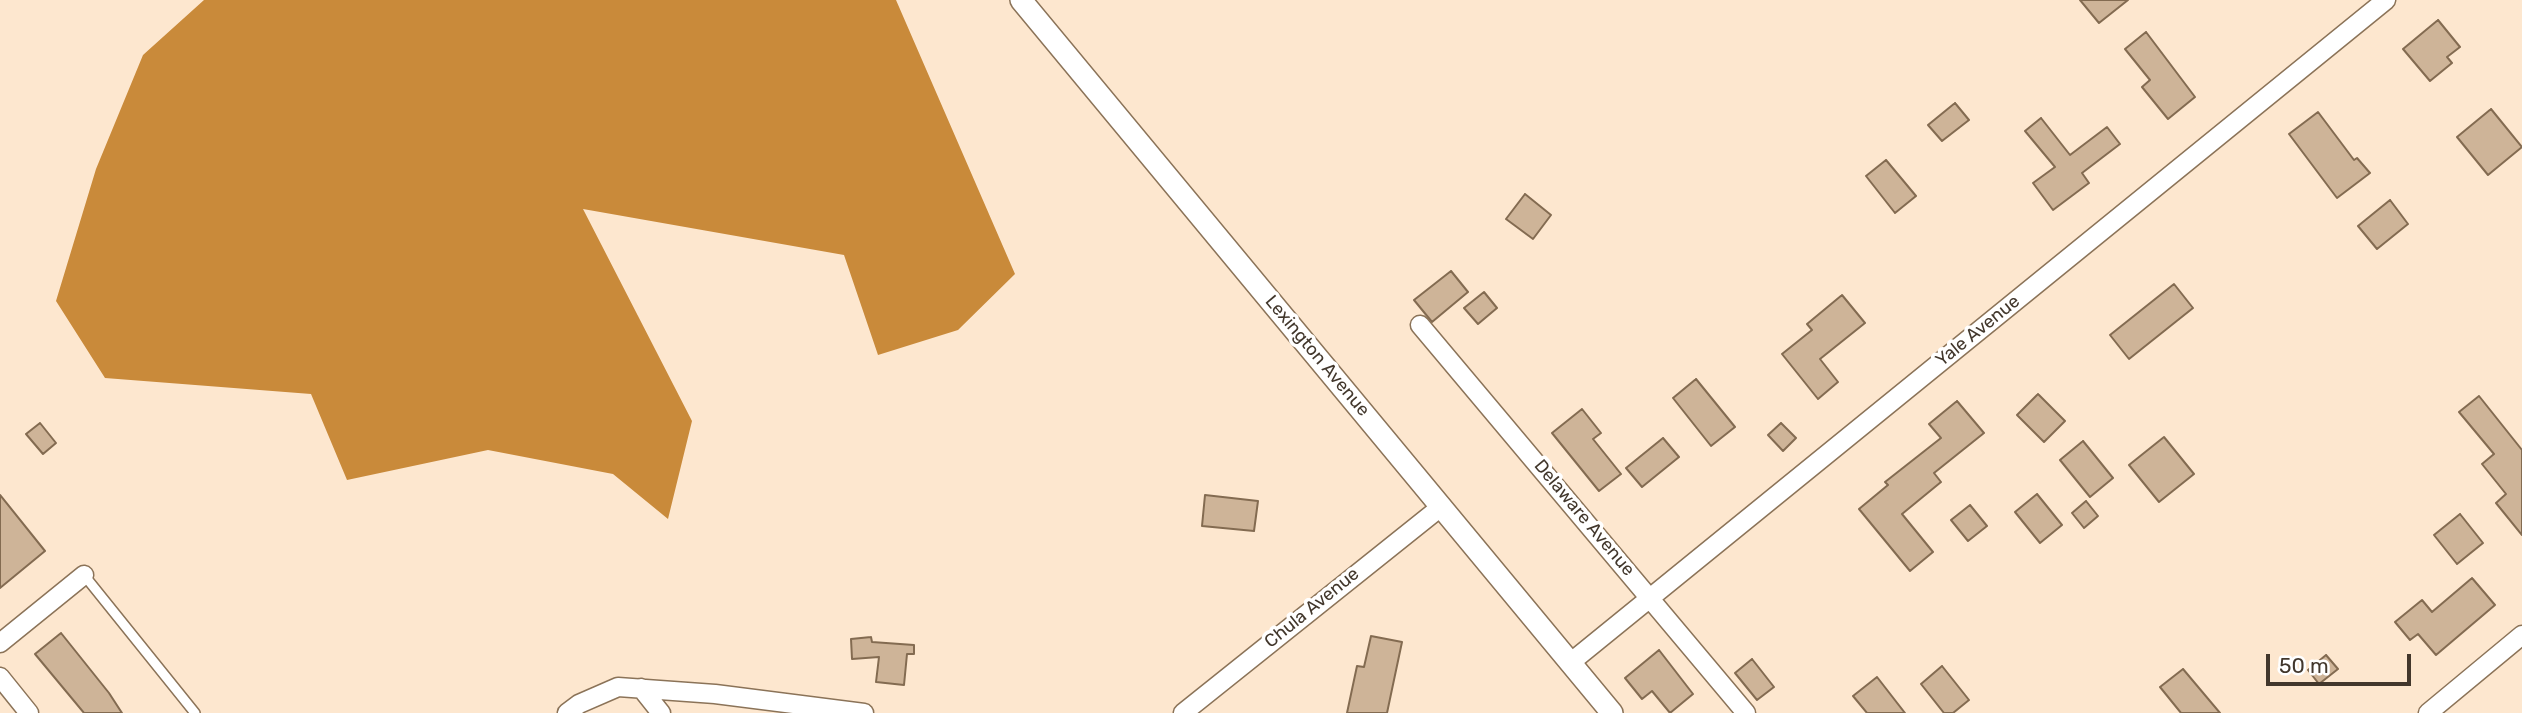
<!DOCTYPE html>
<html>
<head>
<meta charset="utf-8">
<style>
  body { margin:0 }
  #map { position:relative; width:2522px; height:713px; overflow:hidden; background:#fde7cf; font-family:Rubik,sans-serif }
  canvas { display:block }
  .scale { position:absolute; left:2266px; top:654px; width:145px; height:32px; box-sizing:border-box; border:4px solid #42372c; border-top:0; padding-left:9px; font-size:21px; line-height:24px; white-space:nowrap; color:#42372c; -webkit-text-stroke:5px #fff; paint-order:stroke }
</style>
</head>
<body>
<div id="map">
<canvas width="2522" height="713"></canvas>
<div class="scale">50 m</div>
</div>
<script>
const ctx = document.querySelector('canvas').getContext('2d');
ctx.lineJoin = 'round';
function paint(path, color) { ctx.fillStyle = color; ctx.fill(path, 'evenodd'); }
const poly = rows => new Path2D(rows.map(r => 'M' + r).join(''));
function stroke(path, color, width, dash) { ctx.strokeStyle = color; ctx.lineWidth = width; ctx.lineCap = dash ? 'butt' : 'round'; ctx.setLineDash(dash || []); ctx.stroke(path); }
function write(font, color, halo, rows, align = 'center') {
  ctx.font = font + ' Rubik,sans-serif'; ctx.lineWidth = 7; ctx.setLineDash([]); ctx.textBaseline = 'middle'; ctx.strokeStyle = halo; ctx.fillStyle = color; for (const [text, x, y, turn = 0] of rows) {
    ctx.save(); ctx.translate(x, y); ctx.rotate((+turn || 0) * Math.PI / 180); ctx.textAlign = isNaN(turn) ? turn : align; if (halo) ctx.strokeText(text, 0, 0); ctx.fillText(text, 0, 0); ctx.restore();
  }
}
paint(poly([
  [204,0,896,0,1015,274,958,330,878,355,844,255,583,209,692,421,668,519,613,474,488,450,347,480,311,394,105,378,56,301,96,169,143,55]
]), '#c98a3a');
const building = poly([
  [2080,0,2128,0,2099,23,2080,0],
  [2438,20,2460,47,2447,57,2452,63,2430,81,2403,49,2438,20],
  [2146,32,2195,97,2168,119,2142,87,2150,80,2125,49,2146,32],
  [1955,103,1969,120,1942,141,1928,125,1955,103],
  [2491,109,2522,147,2488,175,2457,137,2491,109],
  [2318,112,2354,160,2357,158,2370,173,2337,198,2289,134,2318,112],
  [2041,118,2070,155,2107,127,2120,144,2082,173,2089,183,2053,210,2033,183,2055,167,2025,131,2041,118],
  [1886,160,1916,196,1895,213,1866,176,1886,160],
  [1525,194,1551,215,1533,239,1506,219,1525,194],
  [2390,200,2408,224,2377,249,2358,226,2390,200],
  [1451,271,1468,292,1432,322,1414,300,1451,271],
  [2174,284,2193,308,2129,359,2110,335,2174,284],
  [1484,292,1497,308,1478,324,1464,308,1484,292],
  [1842,295,1865,323,1820,359,1838,382,1818,399,1782,354,1812,330,1807,324,1842,295],
  [1696,379,1735,427,1711,446,1673,398,1696,379],
  [2038,394,2065,421,2044,442,2017,415,2038,394],
  [2479,396,2522,450,2522,535,2496,503,2506,494,2482,464,2494,454,2459,412,2479,396],
  [1957,401,1984,433,1934,473,1941,482,1902,514,1933,552,1910,571,1859,509,1888,485,1885,482,1941,438,1929,424,1957,401],
  [1582,409,1601,433,1593,439,1621,474,1599,491,1552,433,1582,409],
  [40,423,56,443,43,454,26,434,40,423],
  [1781,423,1796,438,1783,451,1768,435,1781,423],
  [2164,437,2194,474,2159,502,2129,465,2164,437],
  [1663,438,1679,457,1642,487,1626,468,1663,438],
  [2083,441,2113,478,2090,497,2060,460,2083,441],
  [2037,494,2062,525,2040,543,2015,512,2037,494],
  [0,495,45,551,0,588,0,495],
  [1205,495,1258,501,1254,531,1202,526,1205,495],
  [2086,501,2098,516,2084,528,2072,513,2086,501],
  [1970,505,1987,526,1968,541,1951,520,1970,505],
  [2460,514,2483,543,2457,564,2434,535,2460,514],
  [2472,578,2495,605,2436,655,2418,634,2410,640,2395,622,2422,600,2432,612,2472,578],
  [61,633,109,693,122,713,84,713,35,654,61,633],
  [1371,636,1402,642,1387,713,1347,713,1357,666,1364,667,1371,636],
  [871,637,872,642,914,645,914,654,907,654,904,685,876,682,879,657,852,659,851,639,871,637],
  [1659,650,1693,694,1670,713,1652,691,1642,699,1625,678,1659,650],
  [2326,655,2338,669,2319,684,2308,670,2326,655],
  [1752,659,1774,687,1757,700,1735,673,1752,659],
  [1942,666,1969,700,1953,713,1944,713,1921,684,1942,666],
  [2183,669,2220,713,2181,713,2160,687,2183,669],
  [1877,677,1905,713,1867,713,1853,696,1877,677]
]);
paint(building, '#ceb498');
stroke(building, '#836b51', 2);
const service = poly([
  [84,575,195,713]
]);
const minor = poly([
  [1420,325,1746,713],
  [0,643,84,575],
  [1570,663,2386,0],
  [0,677,29,713],
  [641,688,661,713],
  [567,713,579,704,618,687,715,694,864,713],
  [1183,713,1442,506],
  [2428,713,2522,635]
]);
const tertiary = poly([
  [1021,0,1612,713]
]);
stroke(service, '#8b7358', 12);
stroke(minor, '#8b7358', 21);
stroke(tertiary, '#8b7358', 24);
stroke(service, '#fff', 9);
stroke(minor, '#fff', 18);
stroke(tertiary, '#fff', 21);
write('18px', '#42372c', '#fff', [
  ["Yale Avenue",1978,331,-39],
  ["Lexington Avenue",1317,356,50],
  ["Delaware Avenue",1584,518,50],
  ["Chula Avenue",1312,608,-39]
]);
</script>
</body>
</html>
